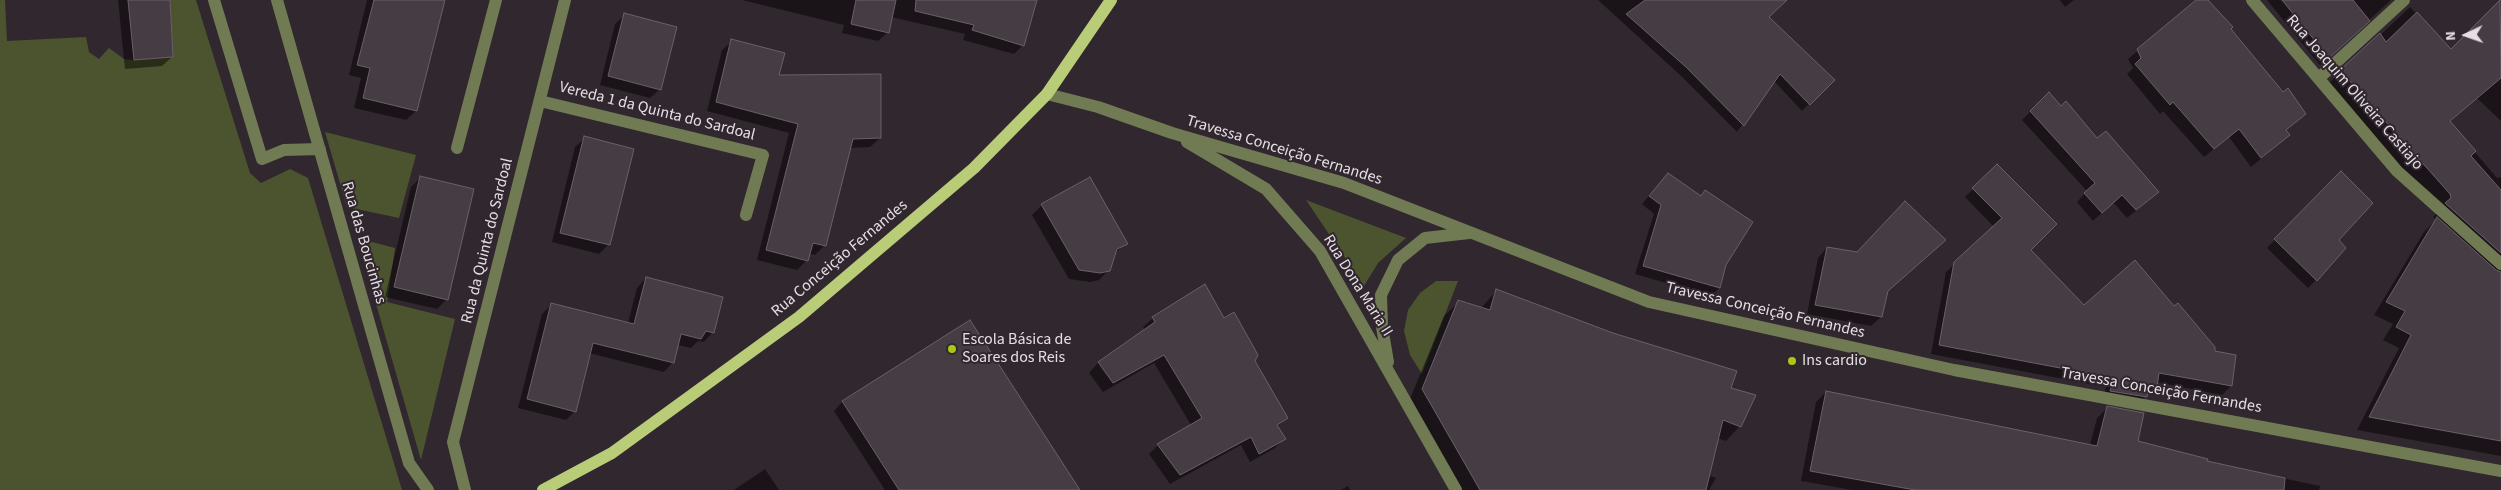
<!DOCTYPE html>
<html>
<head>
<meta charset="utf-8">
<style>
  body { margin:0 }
  #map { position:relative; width:2501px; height:490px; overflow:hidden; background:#31272f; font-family:"Source Sans 3",sans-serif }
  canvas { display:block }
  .north { position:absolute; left:2441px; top:10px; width:50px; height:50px; -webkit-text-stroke:4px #31272f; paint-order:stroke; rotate:267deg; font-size:14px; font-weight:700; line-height:20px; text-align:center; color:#e5dfe4 }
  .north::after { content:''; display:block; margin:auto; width:18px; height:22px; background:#e5dfe4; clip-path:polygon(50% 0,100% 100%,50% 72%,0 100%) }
</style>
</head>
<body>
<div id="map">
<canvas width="2501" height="490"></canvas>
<div class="north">N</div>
</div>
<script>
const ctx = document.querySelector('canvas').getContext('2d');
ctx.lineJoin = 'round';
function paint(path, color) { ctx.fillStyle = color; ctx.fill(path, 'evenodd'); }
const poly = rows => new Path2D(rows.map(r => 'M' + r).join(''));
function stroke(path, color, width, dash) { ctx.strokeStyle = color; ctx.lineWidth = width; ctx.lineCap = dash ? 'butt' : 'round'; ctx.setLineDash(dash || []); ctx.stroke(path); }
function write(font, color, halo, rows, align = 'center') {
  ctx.font = font + ' "Source Sans 3",sans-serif'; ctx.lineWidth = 4; ctx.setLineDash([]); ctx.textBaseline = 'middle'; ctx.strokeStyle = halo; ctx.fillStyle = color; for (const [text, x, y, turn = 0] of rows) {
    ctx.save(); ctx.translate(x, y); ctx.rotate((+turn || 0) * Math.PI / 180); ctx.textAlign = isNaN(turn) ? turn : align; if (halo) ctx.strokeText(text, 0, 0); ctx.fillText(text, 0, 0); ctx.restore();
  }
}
paint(poly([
  [0,0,5,0,7,41,86,37,89,52,99,59,109,48,124,59,134,60,173,57,170,0,196,0,250,173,261,183,290,169,308,178,402,490,0,490],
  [325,132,416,155,399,218,347,207],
  [1306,200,1406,238,1378,263,1364,286],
  [357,238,395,248,387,302,455,319,421,460],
  [1436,281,1458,281,1422,374,1410,355,1404,331,1408,310,1420,293]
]), '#4b542f');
paint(poly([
  [118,0,168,0,172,57,162,66,125,69],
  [367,0,446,0,441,11,416,111,406,120,354,108,361,78,349,75],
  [742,0,1036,0,1023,45,1014,54,963,40,965,34,891,17,888,32,878,41,842,33,844,25],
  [1598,0,1785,0,1767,17,1833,80,1802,111,1774,81,1737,132,1679,74],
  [2060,0,2074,0,2065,7],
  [2198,0,2206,0,2282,94,2305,114,2286,131,2288,135,2279,144,2251,167,2229,137,2204,157,2163,111,2160,114,2127,74,2133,68,2128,59],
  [2267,0,2391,0,2320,65],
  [2501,0,2501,121,2477,98,2449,122,2497,178,2501,177,2501,456,2357,430,2399,348,2383,340,2393,324,2374,315,2424,232,2436,220,2433,217,2439,211,2328,84,2410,7,2451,51],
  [625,15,660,89,650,98,600,85,615,24],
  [732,41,777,76,880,138,870,147,849,148,825,245,815,255,808,253,807,260,797,270,757,260,789,133,707,111,722,50],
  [2049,93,2149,200,2127,218,2113,202,2093,221,2077,202,2087,191,2022,120],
  [585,138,609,244,599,254,552,242,575,147],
  [1997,166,2030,250,2084,306,2214,352,2234,356,2231,386,2222,395,2156,382,2156,386,2137,405,2103,399,2106,387,1931,354,1946,272,1994,227,1965,197],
  [2341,173,2337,240,2316,280,2308,288,2267,248],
  [421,177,447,299,437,309,385,297,411,187],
  [1089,179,1126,243,1114,254,1109,270,1099,280,1090,282,1069,279,1032,215,1042,205],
  [1660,183,1700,196,1705,191,1725,265,1719,288,1711,296,1635,274,1654,214,1642,204],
  [1827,248,1857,254,1935,250,1887,292,1881,317,1871,326,1807,314,1818,258],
  [646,278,713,332,704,342,698,341,691,348,678,345,673,362,664,372,589,353,575,411,566,420,518,408,542,314,552,304,628,323,637,288],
  [1497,290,1730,389,1740,426,1726,441,1717,438,1708,475,1716,478,1709,490,1458,490,1408,404,1444,316,1459,302,1481,308],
  [1153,318,1224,319,1254,361,1286,418,1277,427,1284,439,1275,448,1250,462,1241,445,1170,484,1149,454,1158,445,1191,425,1154,363,1103,392,1089,373,1098,363,1145,330,1143,327],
  [1826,392,2090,445,2097,418,2107,408,2136,442,2206,462,2320,486,2319,490,1852,490,1801,481,1816,402],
  [842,402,1071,490,885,490,834,411],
  [765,469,779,490,734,490],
  [1348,486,1350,490,1341,490]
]), '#0007');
const building = poly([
  [128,0,170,0,173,57,134,60,128,0],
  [374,0,445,0,417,111,363,98,370,68,357,65,374,0],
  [856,0,896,0,889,33,851,24,856,0],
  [916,0,1037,0,1024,46,972,30,974,25,915,11,916,0],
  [1645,0,1787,0,1769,17,1835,80,1810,105,1780,74,1744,126,1686,67,1626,14,1645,0],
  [2196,0,2208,0,2233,27,2231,29,2283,92,2288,88,2306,114,2286,130,2290,135,2261,158,2239,129,2214,149,2173,102,2170,105,2135,64,2141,58,2137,49,2196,0],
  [2282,0,2353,0,2370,21,2329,58,2282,0],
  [2500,0,2501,78,2450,121,2476,151,2471,156,2501,190,2501,253,2445,203,2451,198,2450,194,2340,70,2380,33,2386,42,2417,12,2451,49,2500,0],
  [624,13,677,27,661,90,608,76,624,13],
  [731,39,785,53,779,75,881,74,881,138,853,139,826,246,813,243,808,261,766,250,798,124,716,102,731,39],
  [2049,92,2061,106,2066,101,2097,138,2106,131,2159,192,2136,210,2122,195,2102,213,2084,193,2095,183,2030,111,2049,92],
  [584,136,634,149,610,245,560,233,584,136],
  [1997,164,2057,224,2031,250,2084,305,2135,260,2174,306,2178,303,2215,347,2215,351,2236,355,2232,386,2159,373,2157,387,2150,386,2147,397,2110,391,2113,378,1939,345,1954,262,2002,218,1972,188,1997,164],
  [2341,171,2373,203,2339,240,2346,248,2317,281,2274,239,2341,171],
  [1668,173,1701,196,1705,190,1753,222,1726,265,1720,288,1643,266,1661,205,1649,196,1668,173],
  [420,176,474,189,448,300,394,287,420,176],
  [1090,177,1128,244,1117,249,1110,271,1100,273,1079,270,1041,204,1090,177],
  [1905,201,1946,240,1888,291,1882,317,1815,305,1827,247,1857,252,1905,201],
  [2437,217,2496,270,2501,272,2501,441,2369,417,2411,335,2396,327,2405,311,2386,302,2437,217],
  [646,277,723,297,714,333,706,331,701,339,681,334,674,363,593,343,576,412,527,399,551,303,634,324,646,277],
  [1205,284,1224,318,1234,312,1258,355,1255,361,1288,418,1277,425,1286,439,1259,454,1251,437,1180,475,1157,444,1202,418,1164,355,1113,383,1098,362,1155,322,1152,317,1205,284],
  [1496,289,1613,333,1737,371,1731,388,1756,395,1741,427,1723,420,1706,490,1480,490,1422,389,1458,300,1490,310,1496,289],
  [970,320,1080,490,899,490,842,401,970,320],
  [1826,391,2097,446,2107,406,2144,413,2138,441,2208,459,2207,461,2285,478,2284,490,1915,490,1810,471,1826,391]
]);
paint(building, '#463c44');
stroke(building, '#6b6069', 1);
stroke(poly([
  [214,0,262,159,284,150,320,149],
  [277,0,409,463,428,490],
  [2252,0,2397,171,2501,264],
  [2319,78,2404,0],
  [1047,94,1098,107,1172,133,1344,183,1649,302,1954,370,2501,471],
  [540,101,763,155,746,215],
  [1187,142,1266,189,1320,251,1456,490],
  [457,148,496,0],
  [1388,362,1382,327,1381,295,1398,260,1425,238,1469,233],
  [465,490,453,442,565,0]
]), '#717b53', 12);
stroke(poly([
  [543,490,612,453,799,317,974,168,1047,94,1111,0]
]), '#b9cc77', 12);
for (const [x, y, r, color] of [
  [952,349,5,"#abc716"],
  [1792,361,5,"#abc716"]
]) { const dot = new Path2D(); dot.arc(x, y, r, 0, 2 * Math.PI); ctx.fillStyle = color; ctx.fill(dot); stroke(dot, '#31272f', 2); }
write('16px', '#e5dfe4', '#31272f', [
  ["Rua Joaquim Oliveira Castiajo",2354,93,49],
  ["Vereda 1 da Quinta do Sardoal",657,112,14],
  ["Travessa Conceição Fernandes",1284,151,17],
  ["Rua da Quinta do Sardoal",488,241,-76],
  ["Rua das Boucinhas",363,243,74],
  ["Rua Conceição Fernandes",840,259,-40],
  ["Rua Dona Maria II",1357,286,58],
  ["Travessa Conceição Fernandes",1765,311,13],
  ["Travessa Conceição Fernandes",2161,391,10]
]);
write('16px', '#e5dfe4', '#31272f', [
  ["Escola Básica de",962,340],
  ["Soares dos Reis",962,358],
  ["Ins cardio",1802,361]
], 'left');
</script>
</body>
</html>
